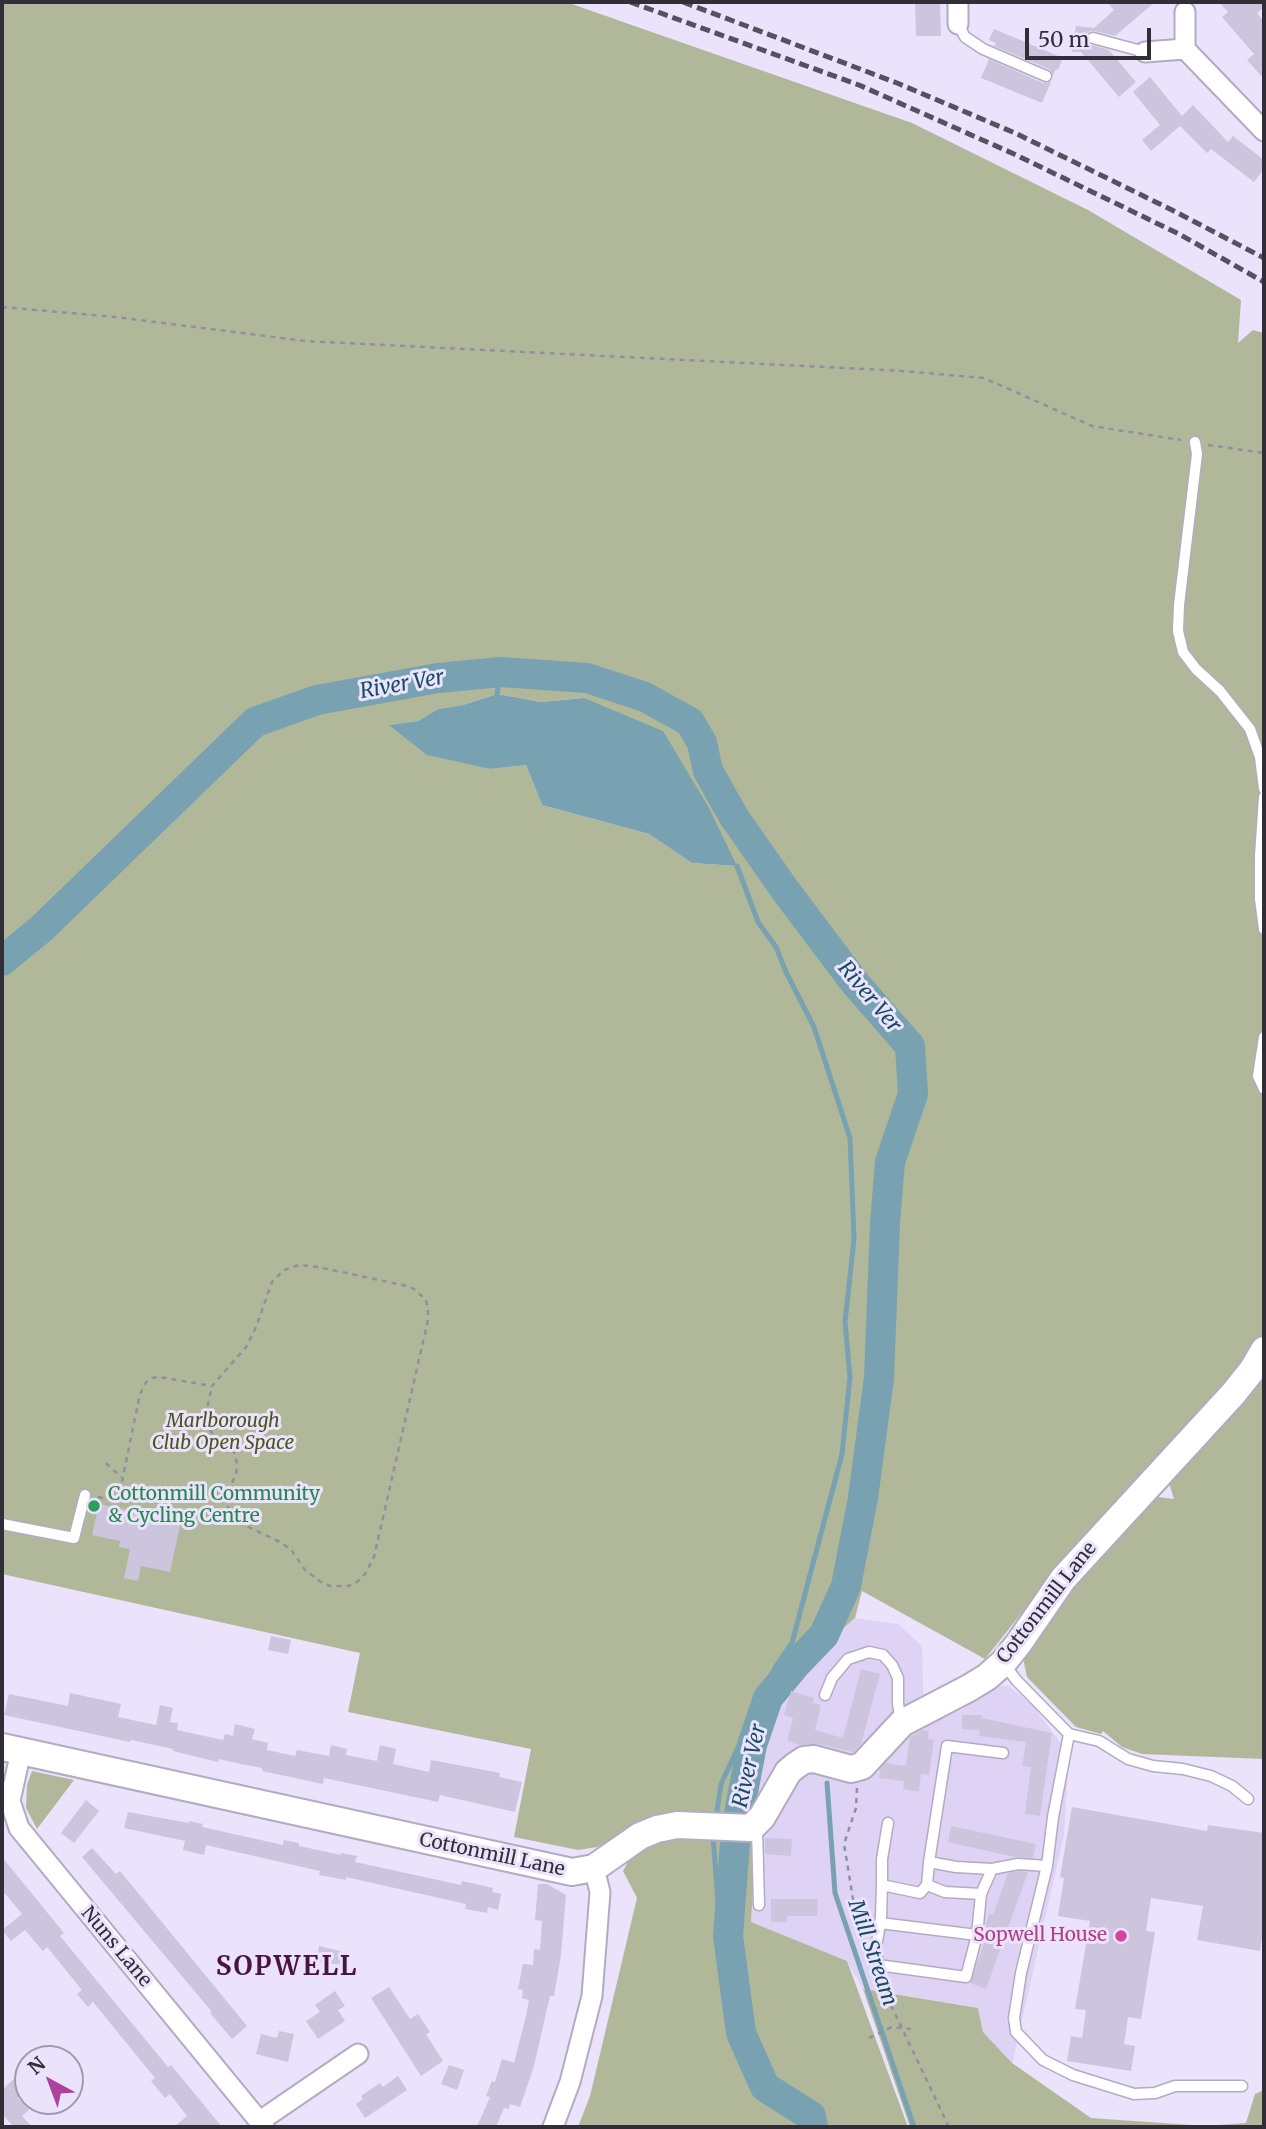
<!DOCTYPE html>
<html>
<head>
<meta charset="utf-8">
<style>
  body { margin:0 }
  #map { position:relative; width:1266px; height:2129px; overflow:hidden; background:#ebe2fc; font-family:Merriweather,serif }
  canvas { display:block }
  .frame { position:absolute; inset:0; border:4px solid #312e38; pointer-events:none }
  .north { position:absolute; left:14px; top:2045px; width:70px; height:70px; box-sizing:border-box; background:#ebe2fc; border:2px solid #a19aae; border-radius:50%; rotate:319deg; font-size:19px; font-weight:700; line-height:28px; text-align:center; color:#312e38 }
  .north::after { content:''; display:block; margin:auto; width:24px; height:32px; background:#ae41a0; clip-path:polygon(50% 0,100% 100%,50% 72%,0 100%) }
  .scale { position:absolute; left:1025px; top:28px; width:126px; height:32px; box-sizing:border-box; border:4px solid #312e38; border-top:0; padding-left:9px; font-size:21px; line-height:24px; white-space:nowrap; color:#312e38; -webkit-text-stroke:5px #ebe2fc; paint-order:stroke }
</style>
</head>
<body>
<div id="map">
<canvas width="1266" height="2129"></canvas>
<div class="frame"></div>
<div class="north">N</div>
<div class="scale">50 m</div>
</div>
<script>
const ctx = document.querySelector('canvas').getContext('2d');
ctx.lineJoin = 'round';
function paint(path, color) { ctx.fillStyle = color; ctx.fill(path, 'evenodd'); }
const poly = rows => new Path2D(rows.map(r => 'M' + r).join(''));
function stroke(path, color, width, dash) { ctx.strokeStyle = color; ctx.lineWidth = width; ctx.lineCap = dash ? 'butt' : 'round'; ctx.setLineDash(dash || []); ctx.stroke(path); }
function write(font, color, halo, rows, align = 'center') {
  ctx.font = font + ' Merriweather,serif'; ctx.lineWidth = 6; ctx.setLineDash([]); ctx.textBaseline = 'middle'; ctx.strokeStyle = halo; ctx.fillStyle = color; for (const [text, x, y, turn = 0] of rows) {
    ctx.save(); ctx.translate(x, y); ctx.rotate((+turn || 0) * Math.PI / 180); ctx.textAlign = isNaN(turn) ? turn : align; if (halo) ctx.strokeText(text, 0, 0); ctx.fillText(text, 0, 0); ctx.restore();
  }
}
paint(poly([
  [855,1618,898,1624,922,1646,924,1719,963,1709,979,1692,994,1685,1009,1686,1033,1706,1069,1754,1064,1835,1012,2064,983,2032,978,2008,863,1989,847,1961,751,1922,756,1839,744,1809,755,1749,774,1700,805,1662]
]), '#dfd3f5');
paint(poly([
  [2,2,566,2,912,123,1088,210,1241,300,1238,343,1253,330,1264,333,1264,1759,1142,1754,1122,1747,1103,1731,1101,1734,1076,1727,1027,1677,1024,1663,1025,1652,1057,1602,1149,1496,1174,1499,1160,1454,1047,1581,985,1659,862,1591,855,1618,805,1662,774,1700,755,1749,744,1809,736,1817,640,1828,597,1847,578,1850,514,1837,531,1749,348,1712,360,1653,2,1574],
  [497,694,541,702,584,698,727,849,736,866,692,863,649,834,542,805,526,765,491,769,390,725,418,721,438,709,463,705],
  [32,1771,74,1780,37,1829,26,1808,27,1785],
  [668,1837,756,1839,751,1922,847,1961,908,2127,578,2127,590,2096,637,1898,623,1871,633,1852],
  [863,1989,978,2008,983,2032,1012,2063,1091,2118,1205,2126,1246,2123,1255,2094,1264,2090,1264,2127,910,2127]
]), '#b1b899');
paint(poly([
  [497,694,541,702,584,698,663,731,709,808,737,866,692,863,649,834,542,805,526,765,491,769,427,755,389,725,418,721,438,709,463,705]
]), '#78a1b2');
stroke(poly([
  [497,694,501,672],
  [827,1783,835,1893,914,2127],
  [716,1818,721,1784,776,1666,792,1643,842,1454,850,1377,845,1322,854,1239,850,1138,814,1027,786,972,776,947,758,922,737,866],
  [713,1836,718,1902,728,1936]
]), '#78a1b2', 5);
stroke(poly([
  [2,961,41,929,255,722,317,700,438,678,501,672,587,678,645,697,690,722,702,743,708,771,734,817,785,890,855,983,910,1046,913,1094,890,1162,885,1223,879,1378,863,1498,846,1586,824,1635,797,1663,768,1698,752,1745,736,1829,728,1936,741,2033,765,2087,811,2116,813,2127]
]), '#78a1b2', 30);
paint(poly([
  [915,2,940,2,941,36,916,36],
  [1107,2,1155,2,1115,36,1094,31,1090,31,1086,35,1088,44,1109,50,1136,82,1119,97,1081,52,1072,52,1076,26,1094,28,1114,10],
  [1219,2,1264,2,1264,7,1257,13,1264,22,1264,79,1247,60,1254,54,1222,17,1228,12],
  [994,29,1063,58,1058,70,1056,69,1053,75,1049,69,994,46,996,43,989,40],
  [989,59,1043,83,1051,82,1042,103,981,78],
  [1150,77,1182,116,1193,105,1228,142,1233,136,1264,160,1264,169,1254,182,1211,149,1207,153,1180,126,1151,151,1142,140,1160,125,1133,92],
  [99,1504,181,1521,170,1572,141,1566,138,1581,124,1578,130,1549,119,1547,120,1541,92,1535],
  [271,1636,291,1640,288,1654,268,1650],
  [861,1669,880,1674,861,1744,854,1752,818,1744,800,1745,787,1741,793,1718,784,1715,791,1691,814,1698,813,1703,821,1705,815,1730,843,1738],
  [70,1693,121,1704,118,1717,156,1725,160,1705,173,1708,170,1722,178,1723,177,1730,223,1740,225,1734,233,1736,235,1724,255,1729,252,1739,268,1743,267,1750,295,1756,297,1750,329,1756,331,1745,347,1749,346,1755,377,1761,380,1745,396,1749,393,1764,429,1772,431,1760,500,1773,499,1777,522,1782,515,1812,440,1795,438,1802,324,1778,323,1784,262,1771,262,1768,241,1764,219,1759,218,1762,173,1751,173,1749,131,1740,130,1742,4,1715,9,1694,68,1706],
  [962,1715,982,1715,982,1718,1052,1733,1040,1816,1025,1814,1031,1767,1022,1766,1026,1742,979,1736,980,1730,962,1729],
  [923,1730,929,1731,928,1739,934,1740,929,1775,921,1774,919,1792,903,1789,904,1781,879,1778,880,1770,886,1763,906,1766,910,1737],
  [86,1800,99,1811,74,1843,61,1833],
  [1072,1807,1207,1831,1208,1825,1264,1833,1264,1924,1260,1951,1197,1940,1203,1906,1151,1898,1146,1931,1155,1932,1141,2019,1128,2017,1124,2044,1135,2046,1131,2071,1067,2061,1071,2036,1082,2038,1086,2010,1075,2009,1090,1921,1058,1916,1064,1878,1060,1877],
  [128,1812,189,1823,189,1821,203,1824,202,1827,283,1845,284,1840,299,1843,299,1846,341,1855,341,1853,357,1856,355,1862,461,1885,462,1881,493,1888,492,1892,501,1894,498,1910,488,1907,487,1913,465,1909,466,1904,346,1877,346,1880,319,1875,320,1871,206,1845,204,1855,183,1850,185,1841,124,1828],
  [951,1826,1036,1844,1033,1858,1014,1857,948,1842],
  [765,1838,792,1839,791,1856,765,1854],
  [92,1848,116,1874,120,1871,247,2026,232,2039,210,2013,212,2012,82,1857],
  [2,1857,64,1933,60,1936,168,2067,171,2065,222,2127,174,2127,187,2116,170,2094,165,2098,151,2081,155,2078,93,2002,88,2007,77,1994,82,1990,47,1947,43,1951,25,1930,11,1941,2,1930,22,1914,2,1890],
  [1018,1871,1028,1872,986,1989,970,1983,989,1929,985,1928,986,1924,989,1914,993,1915,1008,1873],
  [538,1884,547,1884,566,1895,561,1955,554,1996,550,1996,534,2066,520,2107,510,2104,509,2109,504,2108,496,2127,477,2127,490,2097,486,2096,492,2081,495,2082,502,2059,514,2063,526,2016,529,2000,522,1998,523,1990,518,1989,523,1964,533,1965,534,1949,540,1950,542,1921,535,1920],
  [771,1899,818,1899,817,1916,787,1916,787,1922,771,1922],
  [319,1946,340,1951,343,1965,317,1962],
  [389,1987,410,2019,418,2014,430,2032,426,2034,443,2061,421,2076,371,1998],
  [335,1991,345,2006,338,2010,345,2021,318,2039,306,2021,320,2012,315,2005],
  [279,2031,294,2034,288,2062,256,2054,261,2034,277,2038],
  [449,2065,464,2070,457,2090,441,2084],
  [398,2076,407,2090,365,2118,356,2104,363,2099,361,2096,380,2083,383,2087],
  [16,2077,27,2089,18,2098,29,2110,22,2116,32,2127,14,2127,2,2114,2,2090]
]), '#cdc4de');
const lane = poly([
  [958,24,965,37,983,49,1046,76],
  [1093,38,1145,52],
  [1195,442,1197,454,1179,605,1178,631,1183,652,1196,669,1220,691,1250,729,1260,757,1264,789],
  [1264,797,1260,856,1260,899,1264,929],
  [1264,1037,1258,1076,1264,1089],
  [2,1524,74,1538,85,1495],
  [1003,1663,1017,1681,1069,1734,1099,1741,1128,1759,1153,1766,1183,1769,1211,1776,1232,1786,1248,1799],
  [825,1695,832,1678,848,1659,869,1652,883,1655,892,1665,898,1678,898,1704,901,1720],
  [1069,1734,1053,1817,1047,1866,1021,1973,1014,2018,1016,2032,1043,2060,1073,2075,1134,2094,1155,2093,1175,2086,1242,2086],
  [888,1823,882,1859,882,1885,920,1893,927,1885,929,1862,956,1867,992,1869,1018,1864,1047,1866],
  [757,1828,759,1905],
  [929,1862,947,1746,1003,1753],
  [882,1885,881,1917,876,1948,878,1965,966,1977,977,1935,981,1894],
  [927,1885,945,1892,981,1894,992,1869],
  [880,1923,977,1935]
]);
const street = poly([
  [1185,12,1185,49,1264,131],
  [958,24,958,2],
  [1145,52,1185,49],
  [21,1751,10,1801,19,1828,264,2127],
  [260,2121,358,2054],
  [553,2127,570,2082,592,1996,600,1892,594,1868]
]);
const secondary = poly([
  [2,1747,572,1872,594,1868,640,1836,657,1829,677,1825,751,1828,762,1817,788,1772,795,1766,804,1760,814,1759,851,1769,862,1766,902,1723,969,1688,987,1677,1003,1663,1019,1643,1063,1579,1233,1394,1253,1369,1264,1350]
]);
stroke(lane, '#b3aac3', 13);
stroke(street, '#b3aac3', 23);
stroke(secondary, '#b3aac3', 30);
stroke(poly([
  [2,307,115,317,305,341,902,371,984,378,1092,426,1181,440],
  [1208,445,1264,453],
  [106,1463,121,1477],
  [98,1497,118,1501,140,1394,146,1382,152,1378,159,1377,212,1386,246,1347,256,1327,272,1282,284,1270,299,1265,318,1267,407,1286,414,1289,425,1299,428,1306,428,1320,374,1557,365,1574,357,1582,348,1586,330,1586,321,1582,305,1570,292,1551,282,1543,238,1522,232,1516,226,1502,227,1494,236,1474,237,1464,235,1454,229,1446,212,1433,207,1425,206,1413,212,1386],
  [857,1788,856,1808,844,1844,853,1899,863,1939],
  [878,1978,949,2127],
  [869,2038,892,2027,911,2029]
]), '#948ea1', 2.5, [5, 5]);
stroke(lane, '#fff', 10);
stroke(street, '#fff', 19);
stroke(secondary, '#fff', 26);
stroke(poly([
  [630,2,859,85,1014,154,1179,234,1264,282],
  [683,2,897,83,1015,133,1172,210,1264,258]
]), '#56515e', 5, [10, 5]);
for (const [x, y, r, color] of [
  [94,1506,7,"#2e9e5b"],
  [1121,1936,7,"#d1479c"]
]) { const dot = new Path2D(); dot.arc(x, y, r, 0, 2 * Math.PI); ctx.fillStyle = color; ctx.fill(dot); stroke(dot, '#ebe2fc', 2.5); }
write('italic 19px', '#4b541b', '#ebe2fc', [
  ["Marlborough",223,1422],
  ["Club Open Space",223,1444]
]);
write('19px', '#27864d', '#ebe2fc', [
  ["Cottonmill Community",108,1495],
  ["& Cycling Centre",108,1517]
], 'left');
write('19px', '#312e38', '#ebe2fc', [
  ["Cottonmill Lane",1047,1603,-52],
  ["Cottonmill Lane",492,1855,12],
  ["Nuns Lane",116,1947,50]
]);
write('19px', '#b23c85', '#ebe2fc', [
  ["Sopwell House",1107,1936]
], 'right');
write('italic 21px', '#154d60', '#ebe2fc', [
  ["River Ver",402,685,-10],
  ["River Ver",869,997,50],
  ["River Ver",750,1766,-77],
  ["Mill Stream",872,1953,71]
]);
ctx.letterSpacing = '2px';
write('bold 26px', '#491442', '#ebe2fc', [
  ["SOPWELL",287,1968]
]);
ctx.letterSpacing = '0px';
</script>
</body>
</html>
